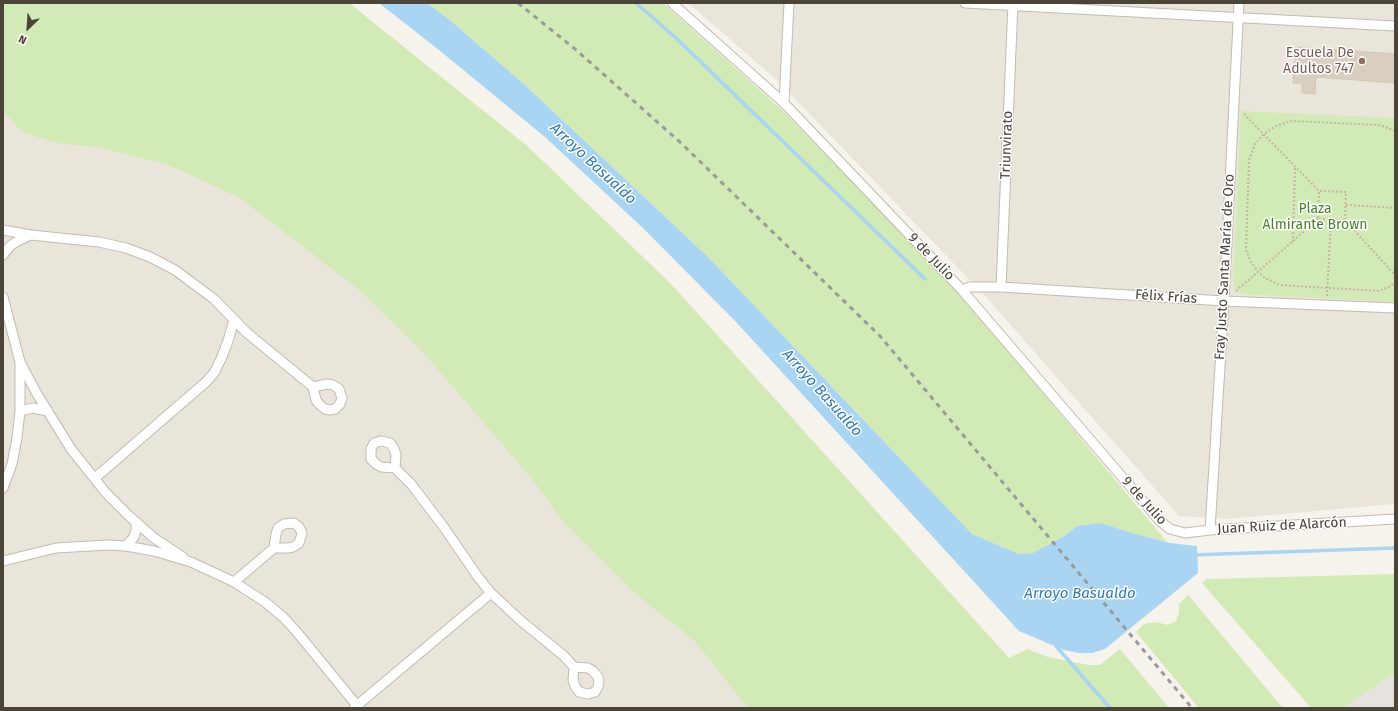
<!DOCTYPE html>
<html>
<head>
<meta charset="utf-8">
<style>
  body { margin:0 }
  #map { position:relative; width:1398px; height:711px; overflow:hidden; background:#f6f3ec; font-family:"Fira Sans",sans-serif }
  canvas { display:block }
  .frame { position:absolute; inset:0; border:4px solid #4b4439; pointer-events:none }
  .north { position:absolute; left:8px; top:8px; width:40px; height:40px; -webkit-text-stroke:3px #fff; paint-order:stroke; rotate:205deg; font-size:11px; font-weight:700; line-height:16px; text-align:center; color:#4b4439 }
  .north::after { content:''; display:block; margin:auto; width:14px; height:18px; background:#4b4439; clip-path:polygon(50% 0,100% 100%,50% 72%,0 100%) }
</style>
</head>
<body>
<div id="map">
<canvas width="1398" height="711"></canvas>
<div class="frame"></div>
<div class="north">N</div>
</div>
<script>
const ctx = document.querySelector('canvas').getContext('2d');
ctx.lineJoin = 'round';
function paint(path, color) { ctx.fillStyle = color; ctx.fill(path, 'evenodd'); }
const poly = rows => new Path2D(rows.map(r => 'M' + r).join(''));
function stroke(path, color, width, dash) { ctx.strokeStyle = color; ctx.lineWidth = width; ctx.lineCap = dash ? 'butt' : 'round'; ctx.setLineDash(dash || []); ctx.stroke(path); }
function write(font, color, halo, rows, align = 'center') {
  ctx.font = font + ' "Fira Sans",sans-serif'; ctx.lineWidth = 3; ctx.setLineDash([]); ctx.textBaseline = 'middle'; ctx.strokeStyle = halo; ctx.fillStyle = color; for (const [text, x, y, turn = 0] of rows) {
    ctx.save(); ctx.translate(x, y); ctx.rotate((+turn || 0) * Math.PI / 180); ctx.textAlign = isNaN(turn) ? turn : align; if (halo) ctx.strokeText(text, 0, 0); ctx.fillText(text, 0, 0); ctx.restore();
  }
}
paint(poly([
  [3,3,349,3,526,145,671,284,1054,708,3,708],
  [688,3,1395,3,1395,504,1226,519,1179,516,986,297,777,80]
]), '#eae5da');
paint(poly([
  [1395,673,1395,708,1343,708]
]), '#e6e2dd');
paint(poly([
  [3,3,349,3,526,145,671,284,1009,658,1027,649,1048,657,1089,665,1100,665,1120,649,1169,708,748,708,694,640,632,591,566,525,532,479,424,353,362,292,240,198,169,165,97,147,56,143,22,132,3,111],
  [427,3,663,3,781,109,949,280,1167,542,1129,532,1101,523,1077,526,1063,537,1033,553,1019,554,972,534,708,257,526,86,451,21],
  [1241,111,1395,118,1395,302,1242,294,1234,288,1233,283],
  [1395,574,1395,673,1343,708,1311,708,1202,583,1207,579],
  [1188,595,1283,708,1199,708,1136,632,1144,624,1156,622,1168,625,1176,621,1179,613,1179,604]
]), '#d2eab5');
paint(poly([
  [379,3,427,3,451,21,526,86,708,257,972,534,1019,554,1033,553,1063,537,1077,526,1101,523,1129,532,1170,543,1197,546,1198,573,1105,649,1092,653,1079,653,1064,650,1019,631,737,323,644,229,545,137,439,50]
]), '#a9d4f2');
stroke(poly([
  [636,3,676,38,925,279],
  [1192,555,1395,548],
  [1056,646,1110,708]
]), '#a9d4f2', 3.5);
const building = poly([
  [1296,47,1395,54,1395,83,1316,77,1315,94,1302,93,1302,83,1293,83,1296,47]
]);
paint(building, '#d8cfc1');
stroke(building, '#d3c7b4', 1);
const street = poly([
  [672,3,784,103,962,290,1159,520,1170,529,1185,533,1210,530,1395,519],
  [965,3,1395,26],
  [784,103,789,3],
  [3,230,31,235,99,242,126,248,150,257,175,270,214,299,246,332,313,387,316,400,320,405,325,409,330,410,335,409,340,404,342,398,339,389,333,385,327,384,313,387],
  [3,255,10,246,16,242,30,235],
  [1001,287,1013,3],
  [962,290,970,287,1001,287,1224,301,1395,308],
  [3,297,20,362,37,394,71,449,106,493,129,516,154,538,183,557],
  [20,411,33,408,48,411],
  [395,468,396,455,394,449,390,443,381,441,374,443,371,449,371,459,376,464,381,467,395,468,411,484,443,526,478,577,491,593,520,620,564,656,574,667,588,668,593,671,598,677,599,682,598,687,595,692,588,694,579,692,575,686,573,680,574,667],
  [95,478,206,382,214,373,221,359,228,341,234,320],
  [3,488,12,464,17,438,20,411,20,363],
  [1210,530,1224,301,1239,3],
  [126,546,134,537,136,530,136,522],
  [3,561,56,548,108,545,126,546,154,551,191,562,234,582,265,602,283,617,296,631,359,708],
  [234,582,274,548,276,534,278,528,284,524,294,523,299,527,302,533,299,543,293,547,287,548,274,548],
  [354,708,491,593]
]);
stroke(street, '#c2bbae', 11);
stroke(poly([
  [1244,114,1319,191],
  [1395,131,1380,125,1291,121,1276,126,1264,134,1255,144,1249,160,1246,250,1251,262,1258,272,1265,278,1280,285,1378,291,1389,287,1395,283],
  [1346,205,1395,208],
  [1345,220,1318,219,1319,191,1346,192,1345,220,1395,275],
  [1293,242,1295,167],
  [1236,291,1318,219],
  [1327,296,1331,219]
]), '#c4b79f', 2, [2, 2]);
stroke(street, '#fff', 9);
stroke(poly([
  [518,3,575,49,681,143,880,336,1192,708]
]), '#9a9a9a', 3, [5, 5]);
for (const [x, y, r, color] of [
  [1362,61,4,"#8d6e63"]
]) { const dot = new Path2D(); dot.arc(x, y, r, 0, 2 * Math.PI); ctx.fillStyle = color; ctx.fill(dot); stroke(dot, '#fff', 1.5); }
write('14px', '#785e54', '#fff', [
  ["Escuela De",1354,53],
  ["Adultos 747",1354,69]
], 'right');
write('14px', '#4b4439', '#fff', [
  ["Triunvirato",1007,145,-88],
  ["9 de Julio",931,257,46],
  ["Fray Justo Santa María de Oro",1225,267,-87],
  ["Félix Frías",1166,297,4],
  ["9 de Julio",1144,501,48],
  ["Juan Ruiz de Alarcón",1282,526,-3]
]);
write('14px', '#4a7f2a', '#fff', [
  ["Plaza",1315,209],
  ["Almirante Brown",1315,225]
]);
write('italic 15px', '#2e7ab2', '#fff', [
  ["Arroyo Basualdo",593,164,43],
  ["Arroyo Basualdo",822,393,48],
  ["Arroyo Basualdo",1080,594]
]);
</script>
</body>
</html>
